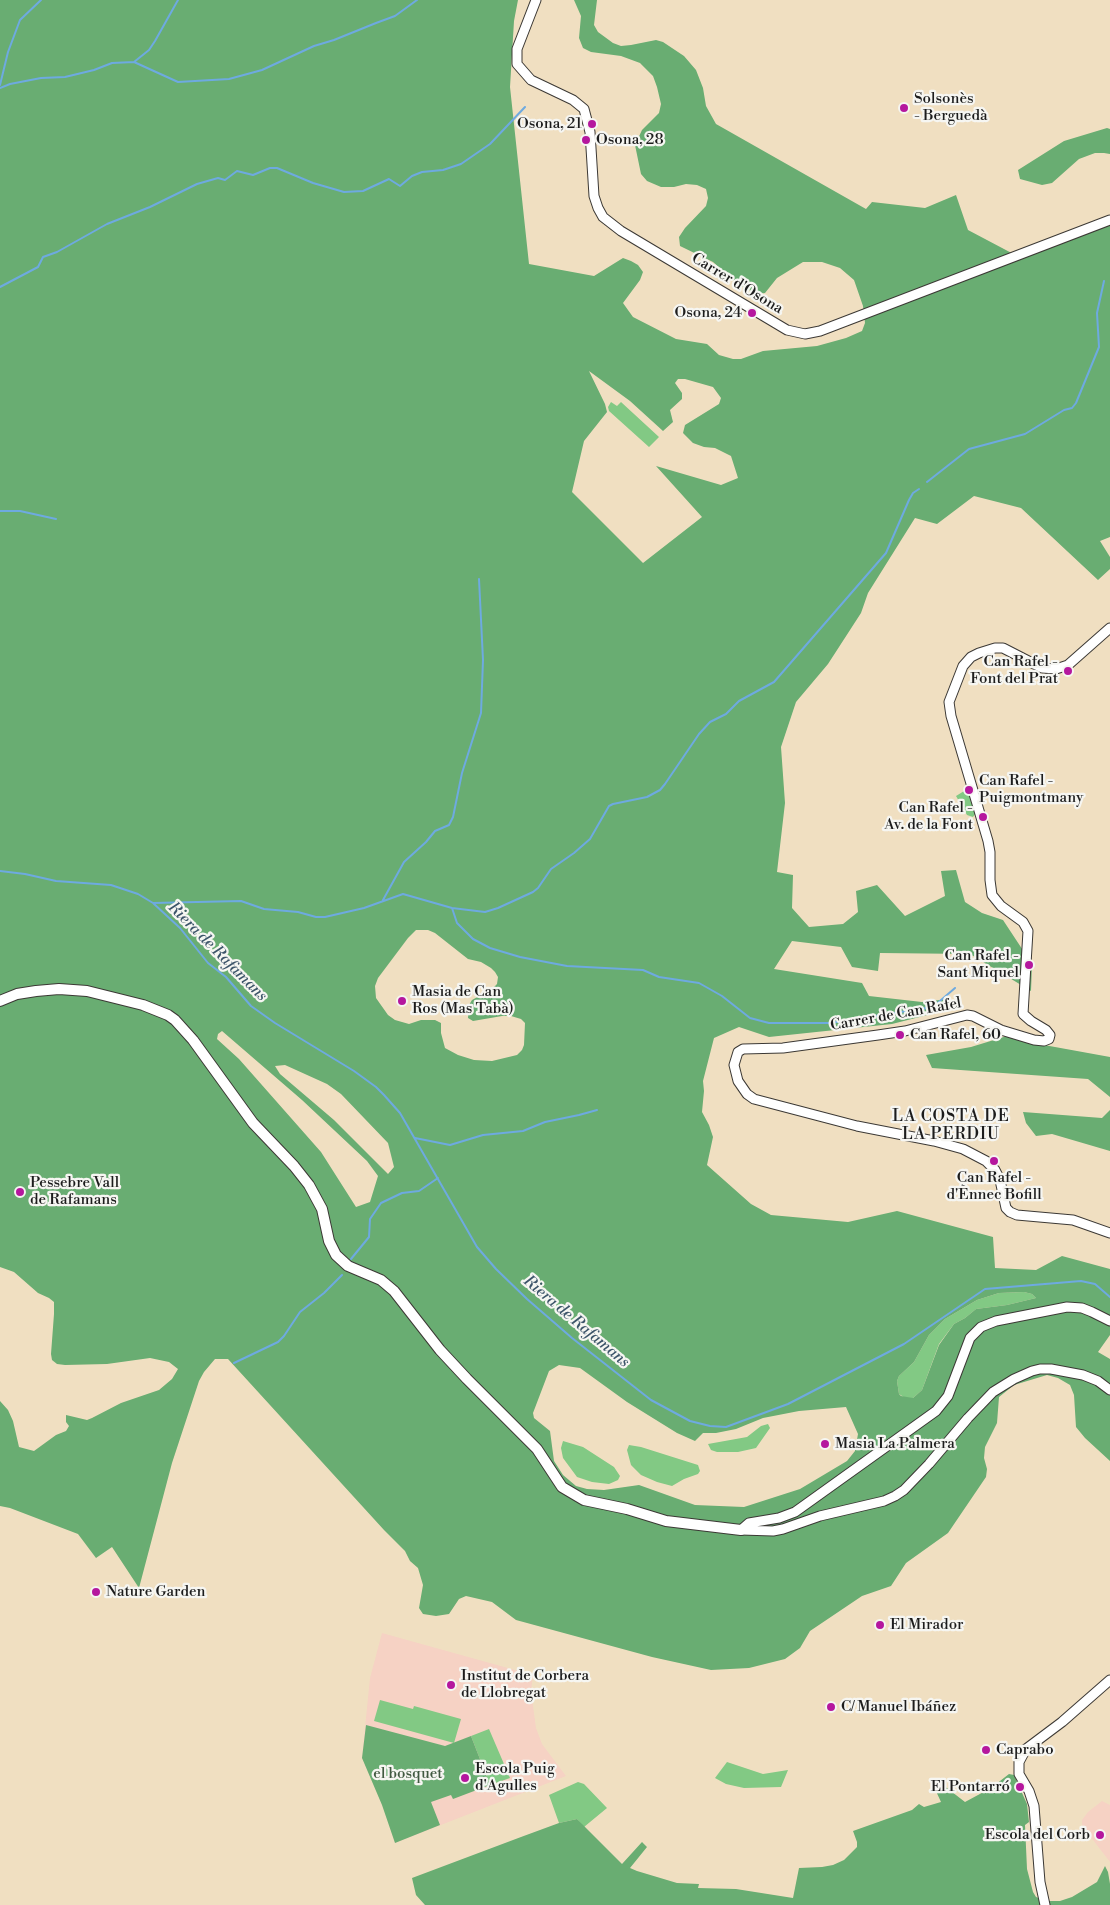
<!DOCTYPE html>
<html>
<head>
<meta charset="utf-8">
<style>
  body { margin:0 }
  canvas { display:block; background:#f0dfc1 }
</style>
</head>
<body>
<canvas width="1110" height="1905"></canvas>
<script>
const ctx = document.querySelector('canvas').getContext('2d');
ctx.lineJoin = 'round';
function paint(path, color) { ctx.fillStyle = color; ctx.fill(path, 'evenodd'); }
const poly = rows => new Path2D(rows.map(r => 'M' + r).join(''));
function stroke(path, color, width, dash) { ctx.strokeStyle = color; ctx.lineWidth = width; ctx.lineCap = dash ? 'butt' : 'round'; ctx.setLineDash(dash || []); ctx.stroke(path); }
function write(font, color, halo, rows, align = 'center') {
  ctx.font = font + ' "Libre Bodoni",serif'; ctx.lineWidth = 4.5; ctx.setLineDash([]); ctx.textBaseline = 'middle'; ctx.strokeStyle = halo; ctx.fillStyle = color; for (const [text, x, y, turn = 0] of rows) {
    ctx.save(); ctx.translate(x, y); ctx.rotate((+turn || 0) * Math.PI / 180); ctx.textAlign = isNaN(turn) ? turn : align; if (halo) ctx.strokeText(text, 0, 0); ctx.fillText(text, 0, 0); ctx.restore();
  }
}
paint(poly([
  [382,1633,533,1675,531,1691,536,1728,542,1744,566,1776,395,1843,383,1806,362,1758,370,1678],
  [1102,1801,1110,1805,1110,1862,1083,1827,1082,1824,1082,1820,1088,1812]
]), '#f6d2c4');
paint(poly([
  [611,402,617,406,621,402,659,437,649,447,609,411,608,407],
  [969,788,976,813,973,817,967,815,956,796],
  [1024,1292,1032,1294,1036,1298,1007,1305,976,1309,965,1318,954,1324,939,1344,922,1390,913,1398,905,1398,899,1394,897,1381,899,1376,914,1362,929,1335,945,1319,977,1300,999,1293],
  [768,1424,770,1428,756,1448,738,1452,717,1452,711,1450,708,1444,747,1437,761,1426],
  [563,1441,583,1447,614,1467,620,1476,618,1480,609,1484,592,1482,577,1477,563,1458,561,1448],
  [629,1445,641,1447,698,1465,700,1471,698,1474,684,1479,672,1486,657,1482,641,1475,631,1465,627,1450],
  [380,1700,413,1709,414,1706,461,1719,454,1743,374,1721],
  [489,1729,510,1778,490,1785,471,1736],
  [727,1762,763,1774,788,1770,781,1787,744,1788,726,1784,715,1778],
  [578,1782,584,1784,607,1808,584,1827,577,1819,559,1823,549,1795]
]), '#82c984');
paint(poly([
  [0,0,518,0,514,21,510,87,529,264,594,276,623,258,631,261,638,265,643,272,640,280,623,303,633,317,676,339,707,344,719,355,733,359,741,359,763,351,817,346,846,338,862,331,865,323,863,306,854,280,840,268,822,262,803,262,777,278,765,293,757,294,739,285,713,262,680,246,679,237,685,228,706,206,708,198,706,189,697,185,686,184,674,187,661,187,647,181,641,174,635,145,642,130,659,113,661,104,657,87,653,76,640,63,621,56,591,52,583,48,579,38,581,16,574,0,597,0,594,25,598,32,613,43,621,46,631,45,656,40,663,42,684,56,696,70,703,88,706,106,716,124,866,209,872,202,925,208,956,195,968,230,1021,258,1086,228,1110,226,1110,537,1100,541,1110,557,1110,569,1098,580,1021,508,974,496,937,524,915,518,868,593,861,613,828,664,796,702,781,747,785,803,777,872,793,875,792,908,809,927,843,924,858,912,856,891,877,885,905,916,945,896,941,871,956,870,965,902,982,913,1003,920,1032,964,1031,991,970,954,880,953,878,971,852,967,841,947,792,941,774,969,862,983,869,996,922,1002,948,999,951,1009,892,1024,769,1037,739,1027,714,1038,703,1081,704,1091,702,1112,709,1125,713,1137,707,1165,751,1204,771,1215,848,1222,897,1211,993,1237,995,1268,1036,1270,1062,1256,1110,1269,1110,1335,1098,1352,1110,1359,1110,1461,1085,1438,1076,1427,1074,1395,1070,1385,1058,1378,1047,1375,1014,1385,999,1397,997,1423,985,1447,984,1458,987,1469,986,1477,948,1533,906,1563,891,1586,862,1596,810,1631,800,1648,785,1659,749,1668,711,1670,652,1657,516,1620,492,1602,466,1596,459,1599,449,1614,436,1616,423,1614,419,1608,423,1585,418,1568,410,1561,405,1551,384,1530,228,1359,215,1359,204,1372,199,1381,172,1463,139,1588,112,1547,96,1558,78,1534,10,1508,0,1506,0,1401,8,1410,13,1421,19,1447,34,1451,56,1435,66,1431,69,1426,66,1422,66,1415,87,1420,92,1418,121,1403,159,1390,172,1379,178,1369,169,1362,150,1358,107,1364,65,1365,57,1364,52,1360,51,1354,54,1314,54,1302,49,1298,38,1293,14,1272,0,1267],
  [589,371,630,401,663,431,673,422,670,410,682,399,682,393,675,383,678,379,685,379,713,387,721,398,719,404,685,425,683,433,693,443,704,447,715,448,731,456,738,478,721,485,656,466,702,517,643,563,572,492,584,441,607,412,605,404],
  [416,930,428,930,435,933,468,959,481,962,491,968,495,972,498,977,497,984,492,989,472,1000,469,1005,468,1018,473,1021,502,1016,511,1016,521,1019,525,1023,524,1045,522,1050,517,1055,492,1061,474,1060,458,1055,445,1048,441,1033,441,1023,435,1020,421,1020,409,1024,395,1020,388,1015,376,998,375,986,378,978,408,938],
  [222,1031,302,1100,367,1161,378,1176,370,1202,356,1207,321,1152,239,1059,217,1039,218,1034],
  [285,1065,327,1084,341,1094,388,1143,394,1167,388,1174,334,1120,280,1074,275,1066],
  [1024,1292,1032,1294,1036,1298,1007,1305,976,1309,965,1318,954,1324,939,1345,922,1390,913,1398,901,1396,899,1394,897,1381,899,1376,914,1362,929,1335,945,1319,977,1300,999,1293],
  [559,1365,580,1368,627,1402,677,1433,695,1441,703,1433,716,1433,736,1429,763,1418,799,1411,846,1407,858,1434,855,1451,847,1461,800,1489,744,1507,695,1505,639,1485,604,1490,587,1489,576,1486,563,1475,554,1461,550,1431,534,1418,533,1413,549,1371],
  [1107,128,1110,129,1110,154,1104,153,1095,153,1079,159,1052,183,1042,185,1020,179,1018,170,1064,141],
  [1007,1036,1044,1045,1110,1057,1110,1097,1088,1079,932,1068,926,1055,971,1047],
  [1110,1110,1110,1151,1052,1134,1036,1136,1026,1123,1023,1112,1102,1118],
  [366,1725,445,1746,471,1736,490,1785,453,1799,451,1795,431,1802,440,1825,395,1843,382,1805,362,1758],
  [1009,1774,1014,1775,1027,1804,1029,1822,1025,1825,1027,1869,1033,1892,1036,1897,1047,1901,1060,1901,1072,1897,1097,1882,1105,1866,1108,1872,1110,1884,1110,1905,425,1905,416,1895,412,1878,521,1837,559,1823,577,1819,622,1864,642,1842,647,1847,630,1868,637,1871,677,1883,699,1884,698,1888,736,1889,793,1898,799,1868,822,1867,833,1865,844,1860,857,1847,857,1842,853,1831,912,1810,919,1804,924,1807,941,1802,935,1789,943,1785,965,1802,991,1788]
]), '#69ad72');
stroke(poly([
  [134,62,178,82,229,79,262,70,314,46,334,40,376,23,395,16,417,0],
  [0,85,8,52,20,20,41,0],
  [0,88,10,84,41,78,65,77,94,70,112,63,134,62,149,50,155,41,178,0],
  [0,287,38,267,43,257,57,252,107,224,150,207,197,184,218,178,225,180,237,171,253,175,270,168,277,168,313,183,344,192,363,191,389,179,400,186,412,176,422,172,443,170,461,164,490,144,525,107],
  [927,482,969,449,1025,434,1064,410,1072,408,1076,403,1099,347,1097,313,1104,281],
  [0,511,20,511,56,519],
  [0,871,25,874,56,881,111,885,138,894,153,903,180,928,208,963,226,977,251,1006,275,1023,354,1071,376,1087,384,1095,400,1113,477,1247,496,1269,527,1299,572,1338,651,1400,690,1421,710,1426,726,1427,788,1404,904,1344,985,1289,1081,1281,1095,1284,1110,1297],
  [383,900,404,862,426,842,435,831,449,825,453,817,462,773,481,713,483,660,479,579],
  [153,903,241,901,264,909,298,912,316,917,325,917,364,908,403,894,452,908,485,912,498,908,533,892,538,888,551,869,574,853,590,839,609,806,613,804,647,797,660,790,665,784,699,734,710,722,726,714,739,701,774,682,886,553,909,500,913,493,919,489],
  [452,908,457,923,473,939,490,948,520,957,567,966,643,970,659,977,699,983,722,996,750,1018,769,1023,830,1023,933,1007,955,988],
  [415,1138,450,1145,483,1135,523,1131,545,1122,579,1115,597,1110],
  [351,1259,369,1237,370,1219,381,1203,402,1193,419,1191,438,1178],
  [234,1363,278,1342,284,1336,300,1312,324,1293,342,1275]
]), '#6eaae0', 2);
const tertiary = poly([
  [536,0,517,49,517,64,531,80,573,100,584,109,590,132,594,196,598,208,603,217,621,231,787,330,805,334,820,331,1110,220],
  [1110,628,1068,665,1056,669,1042,668,1003,648,995,648,979,653,971,657,963,666,949,702,951,716,988,841,990,852,990,880,992,895,1001,906,1023,922,1028,931,1023,1014,1031,1021,1046,1030,1050,1035,1049,1039,1044,1041,1034,1040,1001,1030,973,1016,967,1015,905,1031,878,1035,783,1048,743,1049,738,1052,734,1065,738,1081,747,1094,754,1099,857,1126,934,1141,963,1149,986,1161,995,1170,1000,1180,1006,1208,1010,1212,1017,1215,1073,1220,1110,1233],
  [741,1530,749,1523,779,1518,795,1512,936,1411,948,1396,970,1338,981,1327,996,1321,1067,1307,1082,1308,1092,1312,1110,1321],
  [741,1530,773,1531,783,1529,820,1516,884,1501,895,1496,904,1490,929,1464,968,1418,993,1392,1014,1379,1032,1371,1040,1369,1051,1369,1083,1375,1098,1381,1110,1390],
  [1045,1905,1040,1882,1034,1806,1029,1791,1019,1774,1019,1762,1026,1749,1062,1722,1110,1680]
]);
const secondary = poly([
  [0,1001,17,994,36,991,59,989,87,991,143,1005,168,1015,175,1020,193,1040,253,1123,294,1166,309,1185,322,1209,329,1241,336,1255,348,1266,381,1280,394,1291,440,1350,467,1379,537,1449,562,1487,584,1500,627,1509,666,1521,741,1530]
]);
stroke(tertiary, '#3c3935', 11);
stroke(secondary, '#3c3935', 12);
stroke(tertiary, '#fff', 9);
stroke(secondary, '#fff', 10);
for (const [x, y, r, color] of [
  [904,108,5,"#b5179e"],
  [592,124,5,"#b5179e"],
  [586,140,5,"#b5179e"],
  [752,313,5,"#b5179e"],
  [1068,671,5,"#b5179e"],
  [969,790,5,"#b5179e"],
  [983,817,5,"#b5179e"],
  [1029,965,5,"#b5179e"],
  [402,1001,5,"#b5179e"],
  [900,1035,5,"#b5179e"],
  [994,1161,5,"#b5179e"],
  [20,1192,5,"#b5179e"],
  [825,1444,5,"#b5179e"],
  [96,1592,5,"#b5179e"],
  [880,1625,5,"#b5179e"],
  [451,1685,5,"#b5179e"],
  [831,1707,5,"#b5179e"],
  [986,1750,5,"#b5179e"],
  [465,1778,5,"#b5179e"],
  [1020,1787,5,"#b5179e"],
  [1100,1835,5,"#b5179e"]
]) { const dot = new Path2D(); dot.arc(x, y, r, 0, 2 * Math.PI); ctx.fillStyle = color; ctx.fill(dot); stroke(dot, '#f6f6f2', 2); }
write('15px', '#1c1c1c', '#f6f6f2', [
  ["Solsonès",914,99],
  ["- Berguedà",914,116],
  ["Osona, 21",582,124,"right"],
  ["Osona, 28",596,140],
  ["Osona, 24",742,313,"right"],
  ["Can Rafel -",1058,662,"right"],
  ["Font del Prat",1058,679,"right"],
  ["Can Rafel -",979,781],
  ["Puigmontmany",979,798],
  ["Can Rafel -",973,808,"right"],
  ["Av. de la Font",973,825,"right"],
  ["Can Rafel -",1019,956,"right"],
  ["Sant Miquel",1019,973,"right"],
  ["Masia de Can",412,992],
  ["Ros (Mas Tabà)",412,1009],
  ["Can Rafel, 60",910,1035],
  ["Can Rafel -",994,1178,"center"],
  ["d'Ènnec Bofill",994,1195,"center"],
  ["Pessebre Vall",30,1183],
  ["de Rafamans",30,1200],
  ["Masia La Palmera",835,1444],
  ["Nature Garden",106,1592],
  ["El Mirador",890,1625],
  ["Institut de Corbera",461,1676],
  ["de Llobregat",461,1693],
  ["C/ Manuel Ibáñez",841,1707],
  ["Caprabo",996,1750],
  ["Escola Puig",475,1769],
  ["d'Agulles",475,1786],
  ["El Pontarró",1010,1787,"right"],
  ["Escola del Corb",1090,1835,"right"]
], 'left');
write('15px', '#1c1c1c', '#f6f6f2', [
  ["Carrer d'Osona",737,284,31],
  ["Carrer de Can Rafel",896,1015,-10]
]);
write('15px', '#405940', '#f6f6f2', [
  ["el bosquet",408,1774]
]);
write('italic 16px', '#3d556a', '#f6f6f2', [
  ["Riera de Rafamans",217,952,45],
  ["Riera de Rafamans",576,1322,40]
]);
ctx.letterSpacing = '1px';
write('16px', '#1c1c1c', '#f6f6f2', [
  ["LA COSTA DE",951,1117],
  ["LA PERDIU",951,1135]
]);
ctx.letterSpacing = '0px';
</script>
</body>
</html>
